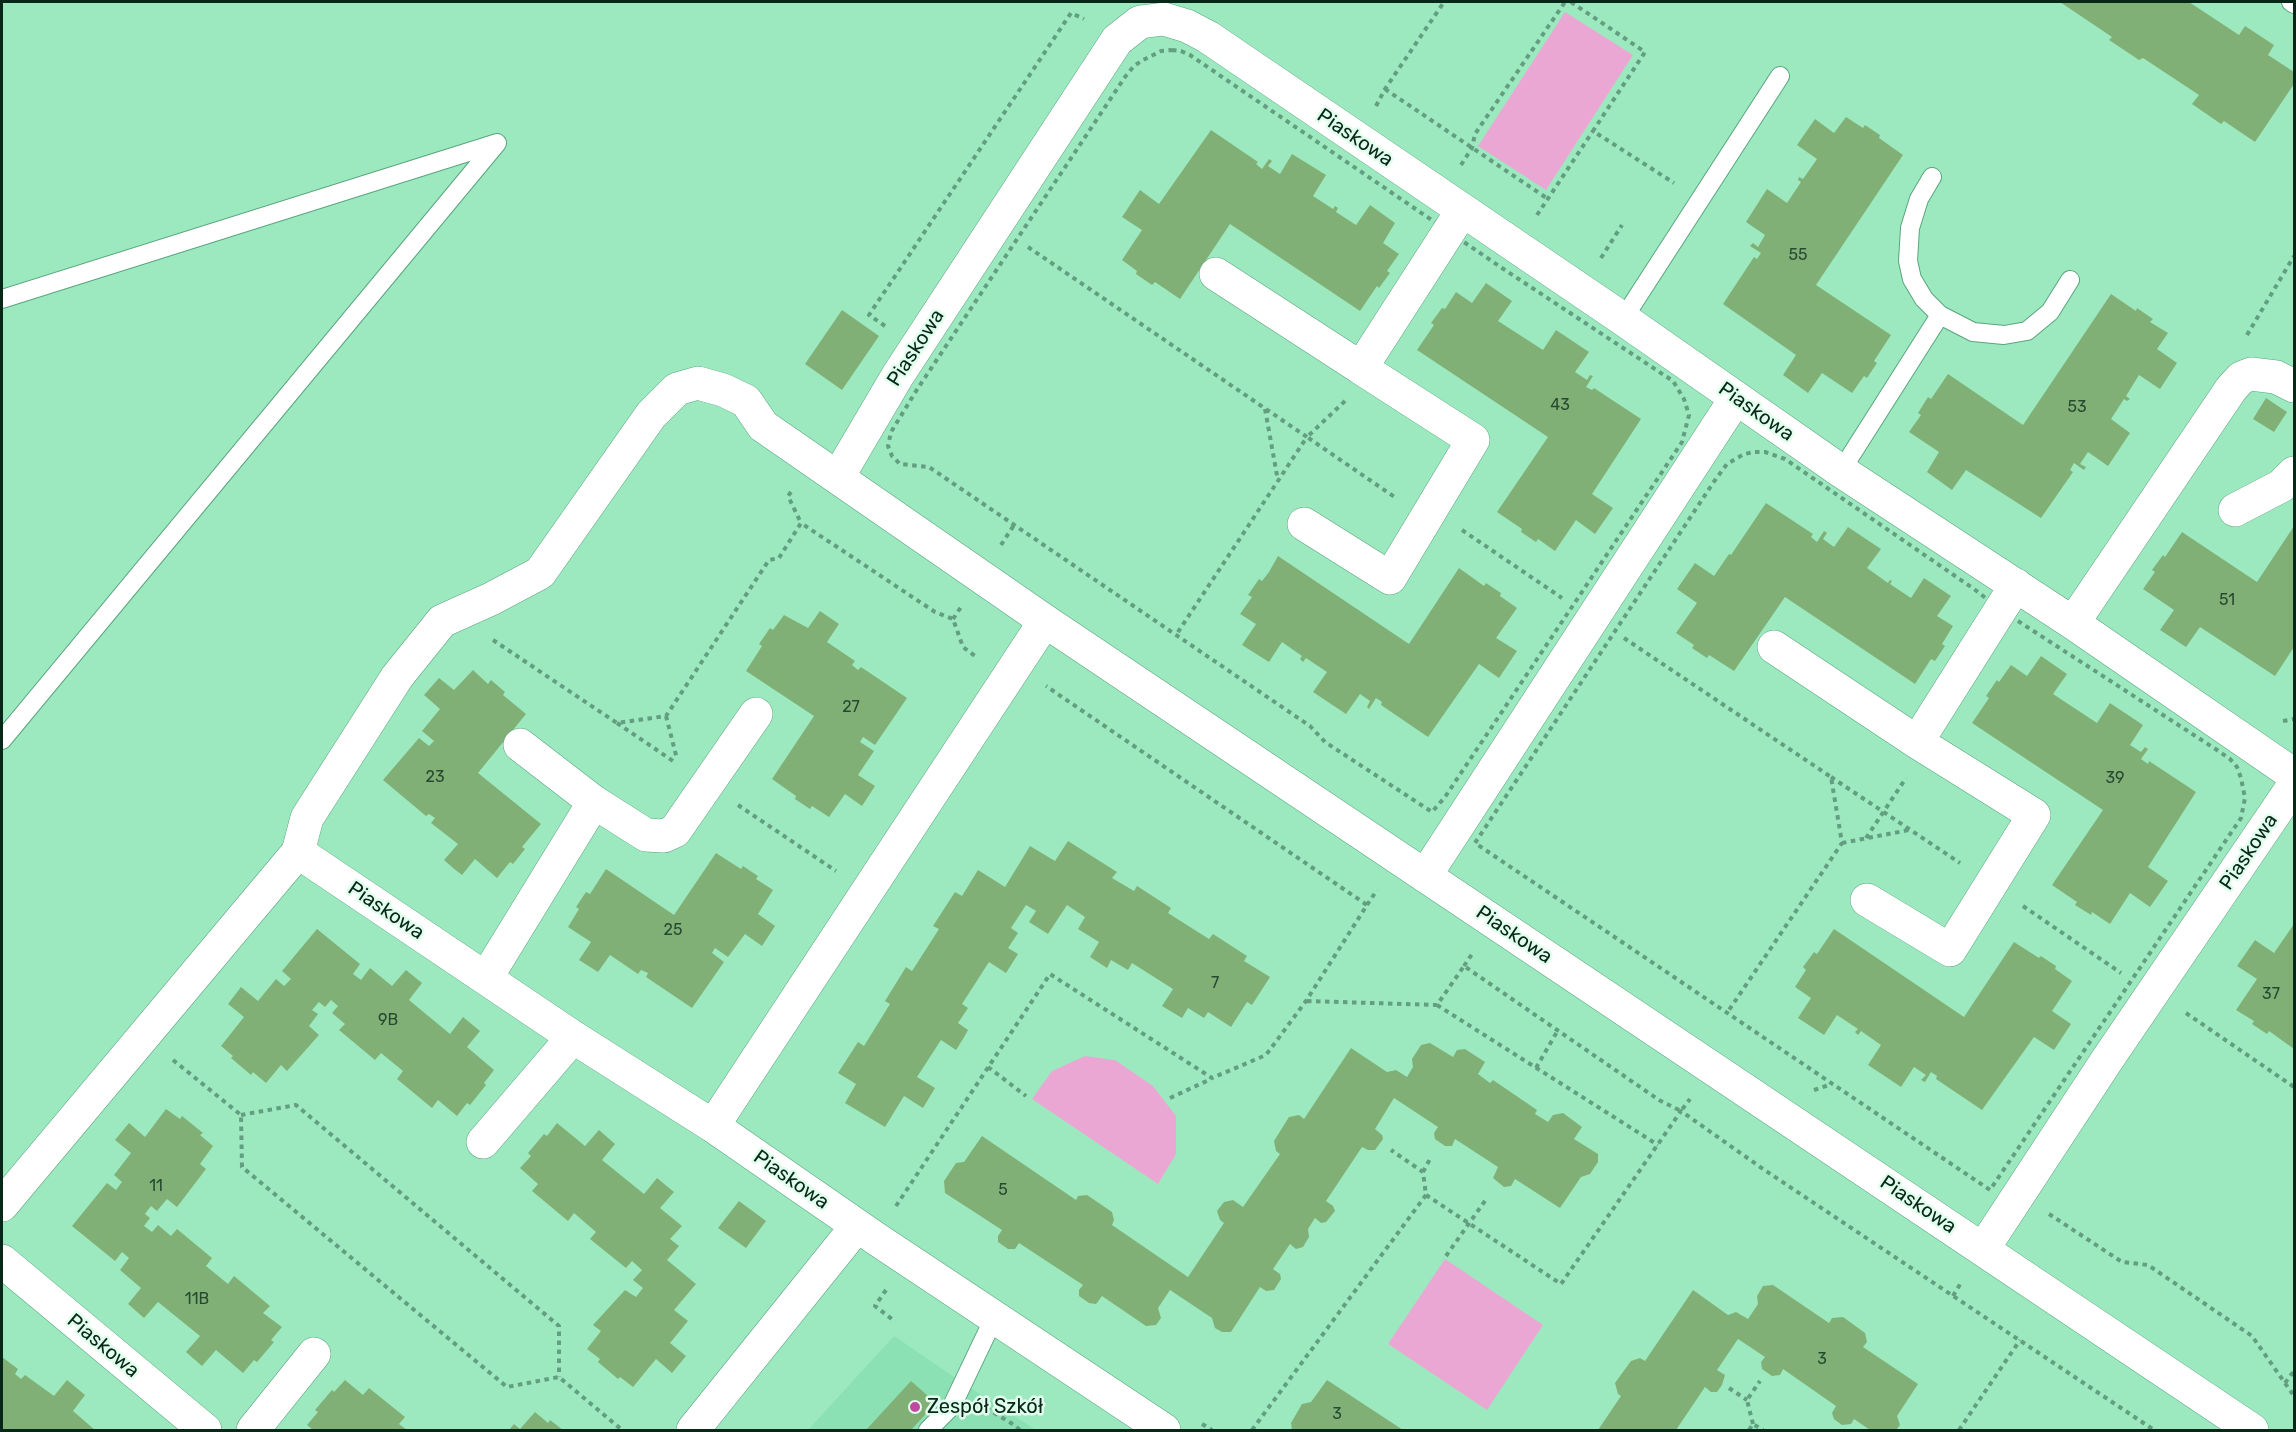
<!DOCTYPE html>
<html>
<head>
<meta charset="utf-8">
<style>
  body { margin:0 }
  #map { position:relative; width:2296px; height:1432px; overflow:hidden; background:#9ce9bf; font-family:Rubik,sans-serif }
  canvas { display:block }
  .frame { position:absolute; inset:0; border:3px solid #072819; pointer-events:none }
</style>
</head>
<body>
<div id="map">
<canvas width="2296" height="1432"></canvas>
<div class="frame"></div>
</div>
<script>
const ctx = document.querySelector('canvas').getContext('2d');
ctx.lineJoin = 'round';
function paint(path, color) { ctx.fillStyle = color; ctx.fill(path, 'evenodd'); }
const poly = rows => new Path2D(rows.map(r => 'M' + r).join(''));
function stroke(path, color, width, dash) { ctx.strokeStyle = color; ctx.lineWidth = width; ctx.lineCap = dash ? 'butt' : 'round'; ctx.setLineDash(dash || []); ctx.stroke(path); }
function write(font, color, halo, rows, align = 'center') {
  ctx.font = font + ' Rubik,sans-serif'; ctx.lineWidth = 5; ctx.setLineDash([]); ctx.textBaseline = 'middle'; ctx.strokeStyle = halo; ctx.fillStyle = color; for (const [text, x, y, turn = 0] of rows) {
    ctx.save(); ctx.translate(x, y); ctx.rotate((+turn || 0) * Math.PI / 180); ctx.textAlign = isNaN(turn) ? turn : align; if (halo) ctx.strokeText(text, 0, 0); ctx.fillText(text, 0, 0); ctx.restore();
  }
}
paint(poly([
  [894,1336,963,1383,1036,1430,808,1430]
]), '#8be1b3');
paint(poly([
  [1565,12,1633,55,1546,190,1478,146],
  [1085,1056,1115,1060,1153,1086,1176,1116,1176,1154,1158,1184,1032,1099,1052,1071],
  [1445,1259,1543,1325,1487,1410,1388,1344]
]), '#eba7d4');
paint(poly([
  [2060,2,2189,2,2239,35,2245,26,2274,45,2268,55,2294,72,2294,84,2255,142,2224,121,2221,124,2192,104,2199,95,2143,58,2139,60,2109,40,2112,37],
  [1846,117,1863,128,1865,125,1880,135,1879,138,1903,155,1816,285,1891,335,1874,361,1877,363,1867,378,1864,376,1852,393,1822,373,1808,393,1783,375,1796,355,1723,304,1754,257,1757,259,1761,253,1750,246,1753,243,1758,247,1765,235,1746,222,1767,189,1787,203,1801,182,1798,180,1799,177,1803,179,1817,159,1797,145,1815,119,1834,133],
  [1211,130,1258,162,1256,164,1262,169,1269,159,1272,161,1268,166,1280,174,1292,154,1326,175,1313,196,1333,209,1335,206,1338,208,1336,212,1356,225,1370,205,1395,223,1383,243,1399,254,1387,271,1390,273,1379,288,1377,286,1360,311,1230,224,1180,299,1155,282,1152,285,1136,274,1137,271,1122,260,1142,230,1122,217,1140,190,1159,204],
  [1486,283,1512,301,1498,321,1543,350,1556,330,1589,352,1575,372,1587,380,1590,375,1593,376,1586,387,1592,390,1594,388,1641,419,1592,494,1613,508,1595,534,1576,520,1555,551,1538,539,1536,542,1521,532,1522,529,1497,512,1548,437,1417,350,1434,325,1431,323,1442,308,1445,309,1456,292,1472,303],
  [2111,294,2136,311,2137,308,2153,319,2150,322,2168,333,2157,349,2177,363,2160,389,2139,375,2126,396,2130,399,2127,401,2124,399,2111,419,2130,433,2108,466,2088,452,2080,464,2086,467,2084,470,2074,463,2070,470,2073,472,2041,518,1966,470,1952,490,1927,472,1939,452,1909,432,1921,415,1918,413,1928,397,1931,399,1948,374,2023,425],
  [842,310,879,336,842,390,805,364],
  [2266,398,2287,412,2274,432,2253,419],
  [1766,503,1813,534,1811,537,1817,542,1824,531,1827,533,1823,539,1834,547,1848,527,1881,549,1867,568,1888,583,1890,580,1892,581,1890,584,1911,598,1924,578,1951,596,1937,616,1953,626,1942,644,1945,646,1935,661,1931,659,1915,684,1785,597,1734,671,1709,655,1707,658,1692,648,1694,645,1676,633,1697,603,1677,589,1695,563,1714,576,1729,554,1731,555],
  [2294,526,2294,647,2275,676,2200,627,2186,647,2160,630,2174,610,2143,589,2155,572,2152,570,2163,555,2165,557,2182,532,2257,582],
  [1278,556,1409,644,1459,568,1484,586,1486,583,1501,593,1500,596,1517,608,1496,638,1517,651,1499,678,1479,664,1428,737,1381,705,1382,702,1376,698,1369,709,1367,707,1370,701,1360,694,1346,714,1313,692,1327,672,1306,658,1303,662,1300,659,1302,656,1282,642,1269,662,1242,645,1256,624,1240,614,1252,597,1248,595,1259,579,1262,581,1269,572],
  [820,611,839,624,827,642,855,661,852,665,858,670,861,667,907,698,875,745,863,737,860,742,874,751,858,775,875,786,862,806,845,794,829,817,812,806,810,809,795,799,796,796,772,779,814,716,746,671,762,646,759,644,770,628,773,630,784,615,808,628],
  [2041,656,2067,674,2053,694,2097,723,2110,703,2143,725,2130,745,2141,752,2145,747,2148,749,2141,759,2148,764,2149,761,2196,792,2148,867,2168,881,2150,907,2130,893,2110,924,2092,912,2091,915,2075,905,2077,902,2052,885,2103,810,1972,723,1989,698,1986,696,1997,680,1999,682,2011,665,2027,676],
  [473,670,488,684,491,680,505,692,503,695,526,714,478,773,541,824,522,847,525,849,513,864,510,862,497,878,475,859,462,875,453,868,444,860,458,844,431,823,435,818,429,814,426,816,383,780,419,738,429,746,434,741,422,731,440,709,424,695,432,686,439,678,454,690],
  [1068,841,1117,872,1112,878,1134,891,1137,886,1171,908,1168,913,1209,939,1213,934,1247,956,1244,961,1270,977,1252,1005,1247,1002,1231,1027,1208,1012,1204,1018,1188,1008,1182,1018,1162,1006,1173,989,1132,963,1128,970,1111,960,1107,968,1090,957,1099,942,1078,929,1085,917,1067,905,1048,934,1029,922,1036,911,1026,905,1011,928,1018,933,1008,948,1018,954,1006,973,989,962,962,1004,968,1008,958,1023,968,1030,963,1039,956,1050,941,1040,917,1077,935,1088,923,1108,904,1096,885,1127,845,1103,856,1084,838,1073,858,1042,864,1046,890,1004,885,1001,906,967,912,971,939,929,933,926,955,892,962,896,978,870,1005,887,1030,846,1055,861],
  [716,853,741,869,743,866,758,876,756,879,773,890,758,914,775,926,762,946,745,934,728,957,715,948,712,953,724,962,692,1008,646,977,648,973,641,970,638,974,610,955,598,972,579,960,591,942,568,927,579,909,576,907,586,892,590,894,606,869,674,915],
  [2294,924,2294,1049,2269,1031,2267,1034,2252,1024,2254,1021,2236,1010,2257,979,2237,966,2255,940,2274,953],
  [317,929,360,964,353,974,361,980,370,968,392,986,406,970,422,983,409,1000,450,1034,463,1017,480,1031,467,1047,494,1070,484,1083,486,1085,470,1105,467,1103,457,1116,438,1100,432,1108,397,1079,403,1071,381,1053,375,1060,339,1030,345,1024,332,1013,338,1006,331,1000,325,1007,319,1002,312,1010,318,1014,309,1026,319,1035,287,1071,281,1065,266,1083,253,1072,251,1075,231,1058,233,1056,221,1046,244,1017,228,1004,241,987,258,1001,276,979,284,986,291,979,282,971],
  [1834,929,1964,1017,2014,942,2039,958,2041,956,2056,966,2055,969,2072,981,2052,1011,2071,1024,2054,1050,2034,1037,1982,1110,1936,1079,1937,1076,1931,1072,1925,1082,1921,1080,1926,1075,1914,1067,1901,1087,1868,1065,1881,1045,1861,1031,1858,1035,1855,1032,1858,1029,1837,1015,1824,1035,1798,1018,1811,998,1795,987,1806,970,1803,967,1814,952,1817,954],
  [1430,1043,1453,1057,1457,1050,1465,1049,1485,1062,1478,1074,1490,1083,1493,1080,1537,1110,1535,1114,1548,1122,1553,1115,1563,1113,1582,1127,1574,1139,1598,1154,1598,1162,1590,1174,1581,1177,1560,1208,1515,1179,1511,1186,1504,1187,1493,1178,1498,1167,1455,1139,1452,1146,1445,1146,1435,1139,1434,1133,1438,1127,1394,1098,1375,1129,1382,1135,1383,1139,1375,1150,1368,1150,1362,1147,1326,1201,1333,1206,1335,1211,1326,1222,1321,1223,1315,1218,1308,1229,1309,1237,1303,1247,1296,1249,1290,1244,1273,1269,1280,1274,1281,1279,1274,1290,1266,1291,1260,1287,1231,1332,1222,1332,1215,1328,1212,1318,1170,1290,1158,1308,1161,1318,1156,1325,1146,1326,1102,1296,1096,1304,1089,1303,1079,1296,1079,1290,1083,1285,1019,1243,1015,1249,1008,1249,998,1242,998,1236,1002,1230,945,1193,944,1181,956,1163,964,1162,982,1136,1076,1200,1078,1196,1087,1195,1112,1212,1114,1220,1112,1225,1188,1277,1224,1223,1220,1220,1217,1211,1224,1202,1233,1200,1243,1207,1280,1154,1276,1151,1274,1141,1289,1117,1299,1115,1304,1119,1351,1048,1387,1072,1396,1070,1407,1077,1413,1067,1412,1059,1421,1045],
  [166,1109,180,1119,182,1116,203,1133,200,1135,213,1146,200,1164,206,1169,177,1207,167,1199,157,1211,151,1206,145,1214,150,1218,144,1226,152,1232,158,1225,171,1236,177,1229,212,1258,206,1266,228,1284,234,1276,270,1306,263,1313,282,1327,271,1340,274,1342,257,1362,254,1360,243,1373,216,1350,202,1366,186,1352,200,1336,158,1302,144,1318,128,1304,141,1288,120,1270,129,1258,122,1252,115,1261,72,1226,107,1183,116,1190,122,1182,114,1175,131,1153,115,1140,129,1123,145,1137],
  [557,1123,585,1146,599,1130,615,1144,602,1160,644,1194,657,1178,674,1192,660,1208,682,1226,670,1239,679,1246,667,1260,696,1284,674,1310,688,1321,670,1343,686,1356,672,1373,656,1359,633,1387,620,1377,618,1379,598,1362,600,1359,587,1349,601,1331,593,1325,625,1290,636,1297,643,1288,633,1280,642,1270,632,1261,626,1268,590,1239,596,1232,574,1213,568,1221,532,1191,538,1184,520,1168,531,1156,528,1153,544,1134,547,1136],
  [739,1201,766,1221,746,1248,718,1228],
  [1773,1285,1829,1323,1832,1318,1843,1317,1865,1333,1867,1342,1863,1347,1918,1384,1897,1416,1900,1425,1896,1430,1870,1430,1854,1419,1851,1424,1842,1425,1834,1419,1832,1413,1836,1406,1783,1369,1780,1375,1772,1376,1762,1369,1761,1362,1765,1357,1738,1339,1717,1370,1725,1375,1722,1385,1717,1392,1711,1392,1705,1387,1676,1430,1598,1430,1621,1396,1618,1394,1615,1383,1631,1361,1640,1358,1645,1361,1693,1290,1728,1315,1736,1312,1748,1319,1758,1304,1757,1296,1763,1286],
  [2,1357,18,1369,15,1374,21,1379,25,1375,54,1396,67,1380,85,1395,73,1411,95,1430,2,1430],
  [345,1380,363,1395,369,1388,405,1417,399,1424,407,1430,313,1430,307,1425,318,1412,315,1410,332,1390,334,1392],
  [1327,1380,1403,1430,1292,1430,1291,1423,1302,1404,1311,1402],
  [911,1381,936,1403,911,1430,866,1430],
  [535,1412,548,1423,550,1420,563,1430,509,1430,514,1424,520,1429]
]), '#81b076');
const service = poly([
  [2291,2,2294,4],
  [1932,177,1919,199,1910,228,1908,261,1912,279,1924,299,1940,315],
  [2,299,497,143,2,740],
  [1623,319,1780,76],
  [1841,471,1940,315,1973,332,2004,335,2027,331,2050,312,2070,280],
  [928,1430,952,1406,994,1318]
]);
const minor = poly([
  [1216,274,1361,368,1462,211],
  [838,477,898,375,1117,40,1140,22,1164,19,1187,26,1208,37,1623,319,1841,471,2073,623,2294,775],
  [2235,510,2281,486,2294,473],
  [1304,524,1390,578,1473,440,1361,368],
  [2073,623,2231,389,2241,378,2251,374,2276,377,2294,386],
  [1774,647,1917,742],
  [594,802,646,835,664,836,675,831,756,714],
  [298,852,307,818,397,677,442,621,491,599,540,573,651,415,677,389,698,383,723,390,746,401,763,426,1045,621,2252,1430],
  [1425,876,1736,398],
  [1867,900,1950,950,2034,815,1917,742,2016,585],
  [486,978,594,802,520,745],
  [713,1126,1045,621],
  [483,1142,573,1037],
  [2,1205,298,852,573,1037,713,1126,875,1238,1164,1430],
  [1983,1249,2107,1060,2294,785],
  [2,1261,205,1430],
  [253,1430,314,1354],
  [693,1430,857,1226]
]);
stroke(service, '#59a57e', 20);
stroke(minor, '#59a57e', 34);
stroke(poly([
  [1571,2,1645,52,1593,131,1674,183],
  [1172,50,1181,51,1190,55,1502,268,1673,381,1684,399,1689,415,1682,442,1445,797,1432,812,1325,742,1310,726,929,467,900,464,892,456,888,446,891,432,918,388,1125,77,1134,66,1143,60,1161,51,1172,50],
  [1385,89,1548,199],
  [1376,106,1385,89,1444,2],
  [1461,165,1472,148,1475,134,1565,2],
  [1537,215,1593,131],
  [1028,247,1307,437,1176,635],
  [1601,258,1622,225],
  [885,326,869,315,1071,13,1084,19],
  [2247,335,2294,256],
  [1345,401,1307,437,1396,498],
  [1265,409,1278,481],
  [1755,452,1765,452,1785,459,1974,589,2001,610,2217,750,2230,759,2237,767,2241,778,2245,798,2241,818,1990,1190,1475,843,1713,483,1727,464,1744,454,1755,452],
  [791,492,788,496,801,523],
  [1462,530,1562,598],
  [1001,545,1014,525],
  [953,619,961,607],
  [1624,638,1831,777,1842,843,1727,1013],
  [493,640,617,723,666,716,769,560,779,558,801,523,935,612,953,619,963,647,975,656],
  [666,716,677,759],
  [2283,721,2294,719],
  [617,723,676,763],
  [1831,777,1960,863],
  [738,805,836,871],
  [1866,838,1906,778],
  [1842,843,1909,830],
  [1367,905,1377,890],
  [2023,906,2121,973],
  [1464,966,1472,954],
  [1307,1001,1437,1005,1464,966,1659,1100,1681,1111,1690,1099],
  [1437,1005,1658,1145],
  [2186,1013,2294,1087],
  [173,1060,241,1115,242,1167,507,1387,559,1377,622,1430],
  [988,1067,1026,1096],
  [1536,1068,1558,1030],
  [1814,1090,1832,1084],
  [1170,1098,1211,1079],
  [241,1115,296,1105,559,1326,559,1377],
  [1423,1172,1431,1157],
  [1426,1195,1561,1284,1681,1111,1763,1169,2154,1430],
  [896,1206,1050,974,1212,1078,1266,1055,1306,1001,1367,905,1046,686],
  [2049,1214,2122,1262,2148,1265,2252,1336,2294,1396],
  [1446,1256,1487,1198],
  [886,1290,875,1306,893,1320],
  [1953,1296,1962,1281],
  [2285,1383,2294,1371],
  [1729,1388,1747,1400],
  [986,1408,1011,1423,1020,1430],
  [1202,1424,1212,1430],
  [1753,1424,1747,1400,1760,1381],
  [1252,1430,1426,1195,1423,1172,1391,1150],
  [1749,1430,1753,1424,1763,1430],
  [1959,1430,2020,1340]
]), '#629e7f', 4, [4.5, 4.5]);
stroke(service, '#fff', 18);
stroke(minor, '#fff', 33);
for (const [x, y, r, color] of [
  [915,1407,6,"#c04aa1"]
]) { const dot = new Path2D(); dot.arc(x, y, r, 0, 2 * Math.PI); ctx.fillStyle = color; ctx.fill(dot); stroke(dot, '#e1feed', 2); }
write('16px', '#264a30', null, [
  ["55",1798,255],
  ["43",1560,405],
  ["53",2077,407],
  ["51",2227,600],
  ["27",851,707],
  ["23",435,777],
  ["39",2115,778],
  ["25",673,930],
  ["7",1215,983],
  ["37",2271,994],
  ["9B",388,1020],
  ["11",156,1186],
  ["5",1003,1190],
  ["11B",197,1299],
  ["3",1822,1359],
  ["3",1337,1414]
]);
write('20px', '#072819', '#e1feed', [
  ["Piaskowa",1355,138,34],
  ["Piaskowa",916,348,-57],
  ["Piaskowa",1756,412,35],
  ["Piaskowa",2249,852,-56],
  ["Piaskowa",386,911,34],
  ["Piaskowa",1514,935,34],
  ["Piaskowa",791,1180,35],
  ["Piaskowa",1918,1205,34],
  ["Piaskowa",103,1346,40]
]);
write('20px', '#072819', '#e1feed', [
  ["Zespół Szkół",927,1407]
], 'left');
</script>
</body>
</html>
